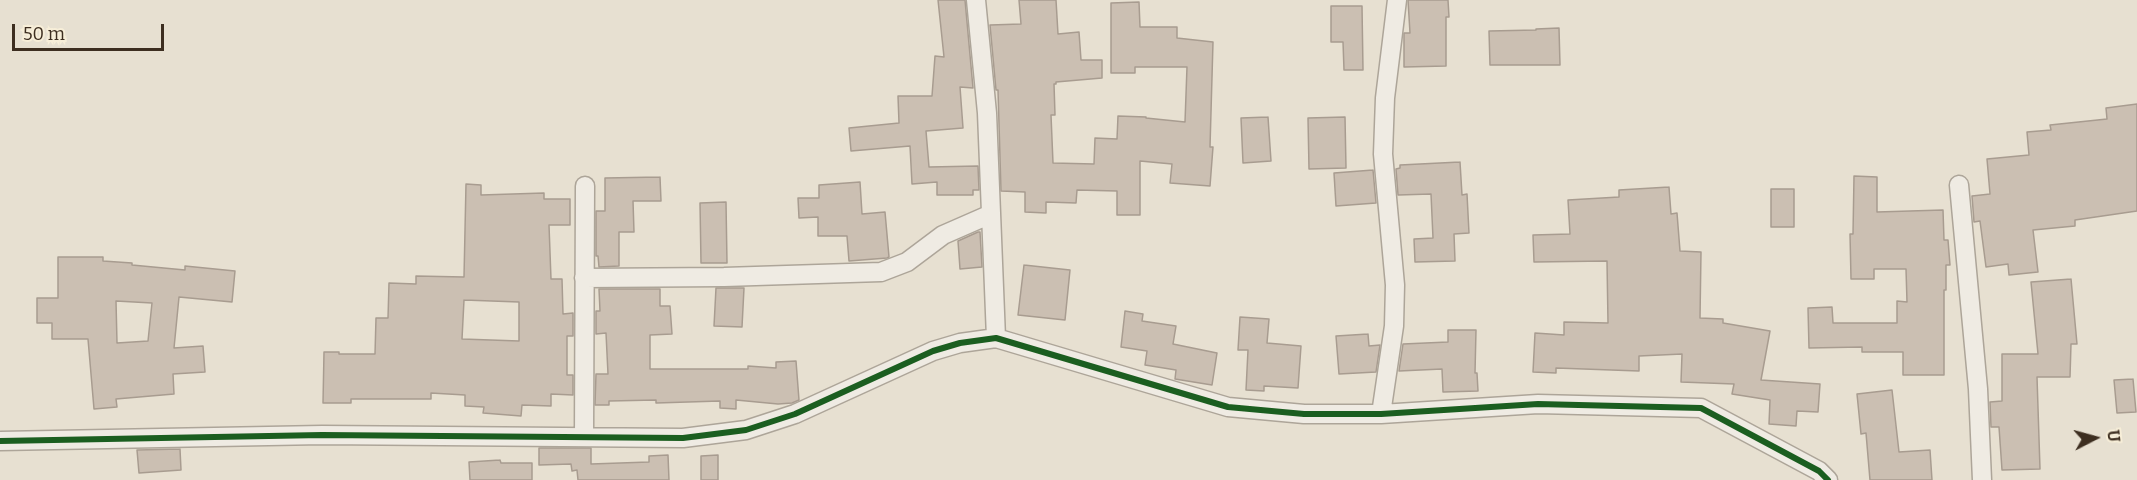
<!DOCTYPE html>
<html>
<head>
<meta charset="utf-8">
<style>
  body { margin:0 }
  #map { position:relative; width:2137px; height:480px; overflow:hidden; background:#e7e0d1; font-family:Bitter,serif }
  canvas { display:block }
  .north { position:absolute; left:2065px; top:408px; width:60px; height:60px; -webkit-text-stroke:4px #f7eed8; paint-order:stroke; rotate:84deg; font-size:16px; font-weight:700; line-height:24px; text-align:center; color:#3d2e20 }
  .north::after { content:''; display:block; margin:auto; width:21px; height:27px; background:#3d2e20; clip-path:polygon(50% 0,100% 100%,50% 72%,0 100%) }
  .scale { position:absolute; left:12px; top:24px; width:152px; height:27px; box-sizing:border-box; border:3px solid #3d2e20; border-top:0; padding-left:8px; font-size:18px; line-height:21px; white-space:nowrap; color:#3d2e20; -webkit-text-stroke:4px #f7eed8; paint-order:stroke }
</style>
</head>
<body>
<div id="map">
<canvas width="2137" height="480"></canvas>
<div class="north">U</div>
<div class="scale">50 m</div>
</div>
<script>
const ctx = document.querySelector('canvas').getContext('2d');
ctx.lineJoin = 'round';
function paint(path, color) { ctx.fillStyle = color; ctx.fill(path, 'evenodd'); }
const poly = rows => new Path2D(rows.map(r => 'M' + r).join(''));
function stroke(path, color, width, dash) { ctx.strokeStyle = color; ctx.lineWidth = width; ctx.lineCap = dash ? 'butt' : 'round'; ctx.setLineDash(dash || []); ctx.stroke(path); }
const building = poly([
  [938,0,965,0,973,88,960,87,963,128,926,131,929,167,978,166,979,190,973,190,973,195,937,195,937,182,912,184,910,146,851,151,849,128,899,123,898,96,932,96,935,56,944,57,938,0],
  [1019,0,1056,0,1058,34,1079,32,1081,60,1102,60,1102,78,1056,82,1056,84,1054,84,1055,115,1051,115,1053,163,1094,164,1095,138,1117,139,1118,116,1146,117,1146,118,1185,122,1187,67,1135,67,1135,73,1111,73,1111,3,1139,2,1140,27,1177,27,1177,38,1213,42,1210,147,1213,147,1210,186,1170,183,1172,164,1140,161,1140,215,1117,215,1117,191,1077,190,1076,203,1046,202,1046,213,1025,212,1025,192,1001,191,998,90,996,90,990,25,1021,24,1019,0],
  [1408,0,1448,0,1449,17,1446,17,1446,66,1404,67,1404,33,1410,33,1408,0],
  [1331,6,1362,6,1363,70,1344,70,1343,42,1331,42,1331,6],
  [1559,28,1560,65,1490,65,1489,31,1536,30,1536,29,1559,28],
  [2137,104,2137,211,2075,220,2075,226,2033,230,2038,272,2009,275,2008,264,1986,267,1980,221,1974,222,1972,196,1990,194,1987,159,2029,155,2027,132,2051,130,2050,125,2107,119,2106,108,2137,104],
  [1268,117,1271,161,1243,163,1241,118,1268,117],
  [1345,117,1346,168,1309,169,1308,118,1345,117],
  [1460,162,1462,195,1467,194,1469,233,1454,234,1455,261,1415,262,1414,239,1433,238,1431,194,1398,195,1396,169,1400,168,1400,165,1460,162],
  [1373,170,1376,203,1336,206,1334,173,1373,170],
  [1854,176,1877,177,1877,212,1943,210,1944,240,1948,240,1950,265,1946,265,1946,290,1944,290,1944,375,1903,375,1903,352,1862,352,1862,347,1809,348,1808,308,1832,307,1833,323,1897,323,1897,301,1907,302,1906,269,1874,269,1874,279,1851,279,1850,234,1853,234,1854,176],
  [660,177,661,201,633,201,634,232,619,232,619,266,599,267,598,256,596,256,596,211,605,211,605,178,660,177],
  [860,182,862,214,885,212,889,257,887,258,849,261,847,236,818,236,818,217,799,218,798,198,819,198,819,185,860,182],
  [466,184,481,185,481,195,544,193,544,199,570,199,570,225,549,225,551,279,562,279,563,314,573,313,573,336,567,336,567,375,573,375,573,395,551,394,551,406,522,405,521,416,483,413,484,407,465,406,465,395,431,393,431,399,351,399,351,403,323,403,324,352,339,352,339,354,375,354,376,318,388,318,389,283,416,284,416,276,464,277,466,184],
  [464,300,519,302,519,341,462,339,464,300],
  [1669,187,1671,214,1677,213,1680,251,1701,252,1700,318,1723,319,1723,323,1770,331,1761,380,1820,384,1818,412,1797,411,1796,426,1769,424,1770,400,1732,394,1734,384,1681,382,1682,354,1639,356,1639,371,1556,368,1556,373,1533,372,1535,333,1564,335,1564,322,1608,323,1607,261,1534,262,1533,235,1570,234,1568,200,1619,197,1619,190,1669,187],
  [1771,189,1794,189,1794,227,1771,227,1771,189],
  [726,202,727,263,701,263,700,203,726,202],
  [978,232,980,232,982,267,960,269,958,241,978,232],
  [58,257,103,257,103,261,132,263,132,265,185,270,185,266,235,271,232,302,179,297,174,348,203,346,205,372,173,374,174,394,116,399,117,407,94,409,88,339,52,339,52,323,37,323,37,298,58,298,58,257],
  [116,301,152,303,148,341,117,343,116,301],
  [1024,265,1070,270,1065,320,1018,315,1024,265],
  [2071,279,2077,344,2071,344,2070,377,2037,377,2040,469,2002,470,1999,427,1991,427,1990,402,2002,401,2002,354,2038,354,2031,282,2071,279],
  [716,288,744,288,742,327,714,326,716,288],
  [599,289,660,289,660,306,670,306,672,334,650,335,650,369,748,369,748,366,776,368,776,362,796,361,799,400,792,403,778,404,736,400,736,409,720,408,720,401,656,403,656,400,609,401,609,405,595,405,596,374,608,374,606,333,596,334,596,311,600,311,599,289],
  [1125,311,1143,314,1142,321,1176,326,1173,344,1217,353,1212,385,1175,379,1176,370,1145,365,1147,351,1121,347,1125,311],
  [1240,317,1269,319,1267,343,1301,346,1298,388,1264,386,1264,391,1246,390,1248,350,1238,350,1240,317],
  [1448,330,1476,330,1475,373,1477,373,1478,391,1443,392,1442,369,1399,371,1403,344,1448,342,1448,330],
  [1368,334,1369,346,1380,345,1376,372,1339,374,1336,336,1368,334],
  [2133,379,2136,412,2117,413,2114,380,2133,379],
  [1892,390,1899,452,1930,450,1932,480,1870,480,1866,433,1861,434,1857,394,1892,390],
  [539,448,591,448,591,464,649,462,649,456,668,455,669,480,578,480,577,470,572,471,571,464,539,465,539,448],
  [180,449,181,470,139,473,137,450,180,449],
  [718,455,718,480,701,480,701,456,718,455],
  [500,460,501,463,532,463,532,480,470,480,469,462,500,460]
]);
paint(building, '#cbbfb2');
stroke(building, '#a89c90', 1.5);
const street = poly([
  [976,0,987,113,996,338],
  [1959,185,1978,389,1982,480],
  [584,278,724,277,881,272,907,262,943,235,991,214],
  [1381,414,1394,326,1395,285,1383,154,1385,98,1397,0],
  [584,437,585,186],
  [0,441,322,435,683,438,746,430,795,414,933,351,960,343,996,338,1228,407,1304,414,1381,414,1538,404,1701,408,1819,471,1828,480]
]);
stroke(street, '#ada599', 21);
stroke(street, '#efebe3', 18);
stroke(poly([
  [0,441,322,435,683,438,746,430,795,414,933,351,960,343,996,338,1228,407,1304,414,1381,414,1538,404,1701,408,1819,471,1828,480]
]), '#1b5e20', 6);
</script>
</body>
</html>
